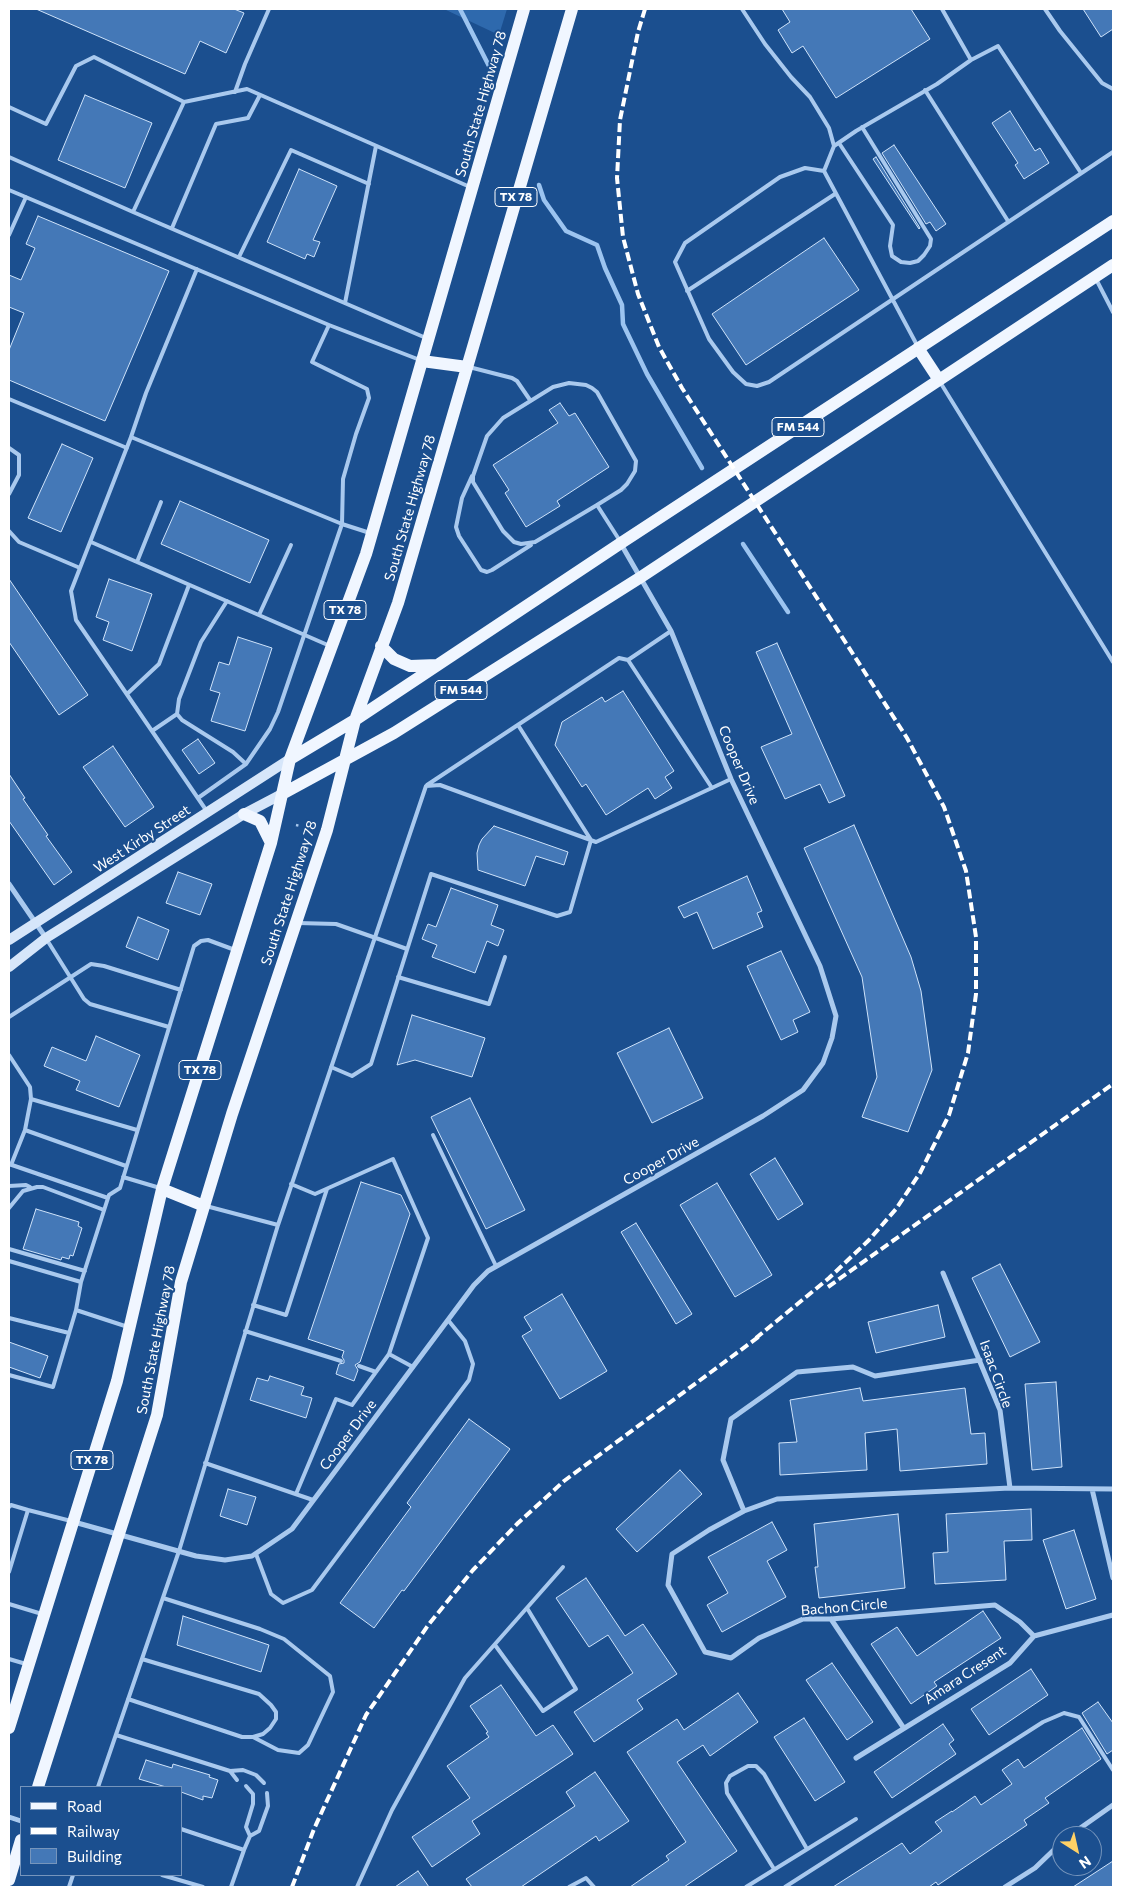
<!DOCTYPE html>
<html>
<head>
<meta charset="utf-8">
<style>
  body { margin:0 }
  #map { position:relative; width:1122px; height:1896px; overflow:hidden; background:#1b4f8f; font-family:Commissioner,sans-serif }
  canvas { display:block }
  .frame { position:absolute; inset:0; border:10px solid #fff; pointer-events:none }
  .legend { position:absolute; left:20px; top:1786px; width:162px; height:90px; box-sizing:border-box; background:#1b4f8f; border:1px solid #7695bc; margin:0; padding:6px 9px; list-style:none; font-size:15px; color:#fff }
  .legend li { display:flex; align-items:center; gap:10px; height:25px }
  .legend b { width:25px; border:1px solid #7695bc }
  .north { position:absolute; left:1052px; top:1826px; width:50px; height:50px; box-sizing:border-box; background:#1b4f8f; border:1px solid #7695bc; border-radius:50%; rotate:145deg; font-size:14px; font-weight:700; line-height:20px; text-align:center; color:#fff }
  .north::after { content:''; display:block; margin:auto; width:18px; height:22px; background:#ffd166; clip-path:polygon(50% 0,100% 100%,50% 72%,0 100%) }
</style>
</head>
<body>
<div id="map">
<canvas width="1122" height="1896"></canvas>
<div class="frame"></div>
<ul class="legend">
<li><b style="height:6px;background:#f0f6ff"></b>Road</li>
<li><b style="height:6px;background:#fff"></b>Railway</li>
<li><b style="height:14px;background:#4478b7"></b>Building</li>
</ul>
<div class="north">N</div>
</div>
<script>
const ctx = document.querySelector('canvas').getContext('2d');
ctx.lineJoin = 'round';
function paint(path, color) { ctx.fillStyle = color; ctx.fill(path, 'evenodd'); }
const poly = rows => new Path2D(rows.map(r => 'M' + r).join(''));
function stroke(path, color, width, dash) { ctx.strokeStyle = color; ctx.lineWidth = width; ctx.lineCap = dash ? 'butt' : 'round'; ctx.setLineDash(dash || []); ctx.stroke(path); }
function write(font, color, halo, rows, align = 'center') {
  ctx.font = font + ' Commissioner,sans-serif'; ctx.lineWidth = 4; ctx.setLineDash([]); ctx.textBaseline = 'middle'; ctx.strokeStyle = halo; ctx.fillStyle = color; for (const [text, x, y, turn = 0] of rows) {
    ctx.save(); ctx.translate(x, y); ctx.rotate((+turn || 0) * Math.PI / 180); ctx.textAlign = isNaN(turn) ? turn : align; if (halo) ctx.strokeText(text, 0, 0); ctx.fillText(text, 0, 0); ctx.restore();
  }
}
paint(poly([
  [444,9,507,9,499,35]
]), '#2e69ad');
stroke(poly([
  [460,9,490,68],
  [539,185,544,200,566,231,597,245,605,268,622,305,623,324,647,374,702,468],
  [743,544,788,612]
]), '#9cc4f0', 4.5);
const building = poly([
  [36,9,234,9,244,13,226,53,200,41,185,74,36,9],
  [782,9,911,9,930,39,836,98,803,46,792,53,778,30,790,22,782,9],
  [1083,9,1113,9,1113,29,1101,37,1083,9],
  [85,95,152,123,125,188,58,160,85,95],
  [1010,111,1035,151,1040,148,1049,163,1024,179,1015,165,1018,163,992,123,1010,111],
  [894,145,946,224,936,231,930,222,926,224,882,153,894,145],
  [876,157,920,228,919,229,873,159,876,157],
  [299,169,337,186,313,240,320,242,314,257,307,254,305,259,267,242,299,169],
  [38,216,169,271,105,421,9,380,9,350,24,313,9,307,9,275,21,280,35,248,26,244,38,216],
  [824,238,859,290,746,365,712,314,824,238],
  [560,403,569,416,575,413,609,467,557,501,560,506,526,527,505,493,509,490,493,465,558,423,549,410,560,403],
  [62,444,93,458,61,532,28,518,62,444],
  [180,501,269,540,250,583,161,544,180,501],
  [9,579,88,695,59,715,9,642,9,579],
  [109,579,152,594,132,651,103,640,109,622,96,617,109,579],
  [238,637,272,648,245,731,211,721,220,693,210,690,219,662,229,665,238,637],
  [777,643,845,796,829,803,820,784,785,799,761,747,792,734,756,652,777,643],
  [623,691,674,771,665,777,672,788,655,799,648,788,606,815,586,784,582,787,555,745,562,722,602,697,605,702,623,691],
  [198,739,215,763,199,774,182,750,198,739],
  [113,746,154,807,125,827,83,767,113,746],
  [9,774,25,798,23,799,48,835,46,836,72,872,54,885,9,821,9,774],
  [854,825,911,957,921,991,932,1070,908,1132,862,1117,877,1077,862,977,804,848,854,825],
  [494,826,568,852,564,865,536,856,525,886,478,870,477,853,479,845,482,839,494,826],
  [178,872,212,884,200,915,166,903,178,872],
  [747,876,762,911,757,913,763,927,713,949,697,912,684,918,678,907,747,876],
  [451,888,498,905,491,925,504,930,498,946,487,941,475,973,432,957,437,945,422,939,428,924,436,927,451,888],
  [138,917,169,930,158,960,126,947,138,917],
  [781,951,810,1012,793,1020,798,1032,781,1040,747,966,781,951],
  [412,1015,485,1038,472,1077,415,1060,397,1065,412,1015],
  [669,1028,703,1098,652,1123,617,1053,669,1028],
  [96,1036,140,1055,119,1107,76,1090,80,1081,44,1066,52,1047,86,1061,96,1036],
  [470,1098,525,1210,486,1229,431,1117,470,1098],
  [775,1158,803,1204,778,1220,750,1174,775,1158],
  [361,1182,401,1195,410,1214,360,1362,355,1365,358,1370,354,1381,336,1374,339,1364,344,1363,344,1360,342,1357,344,1351,308,1339,361,1182],
  [717,1183,772,1275,735,1297,680,1205,717,1183],
  [36,1209,79,1222,78,1226,82,1228,73,1256,70,1255,69,1259,62,1257,61,1260,23,1249,36,1209],
  [636,1223,692,1314,676,1324,621,1232,636,1223],
  [1000,1264,1040,1342,1010,1357,972,1278,1000,1264],
  [562,1294,607,1371,560,1399,522,1336,532,1330,524,1317,562,1294],
  [938,1305,945,1337,876,1353,868,1322,938,1305],
  [9,1342,48,1356,40,1378,9,1367,9,1342],
  [270,1376,304,1387,301,1395,312,1398,306,1418,250,1400,257,1378,268,1381,270,1376],
  [1056,1382,1062,1467,1032,1470,1025,1384,1056,1382],
  [860,1388,863,1401,965,1388,971,1434,985,1433,987,1464,900,1471,897,1429,865,1433,867,1470,780,1475,779,1443,797,1442,790,1400,860,1388],
  [469,1419,510,1449,404,1591,402,1590,374,1628,340,1603,411,1507,407,1503,469,1419],
  [680,1470,702,1494,637,1552,616,1529,680,1470],
  [228,1489,256,1497,247,1525,220,1516,228,1489],
  [1031,1509,1032,1540,1004,1541,1006,1580,935,1584,933,1553,948,1552,946,1514,1031,1509],
  [898,1514,905,1588,819,1598,815,1567,818,1567,814,1524,898,1514],
  [772,1522,787,1550,767,1561,786,1597,722,1632,707,1605,728,1593,708,1557,772,1522],
  [1074,1530,1096,1599,1066,1609,1043,1540,1074,1530],
  [586,1578,625,1636,643,1624,677,1674,637,1700,643,1709,594,1742,574,1712,633,1673,608,1635,589,1647,556,1598,586,1578],
  [983,1611,1001,1638,934,1682,937,1686,911,1704,871,1644,897,1627,917,1656,983,1611],
  [183,1616,269,1645,261,1672,177,1645,183,1616],
  [832,1663,873,1722,847,1740,806,1680,832,1663],
  [1031,1669,1048,1695,989,1735,971,1709,1031,1669],
  [501,1685,536,1736,553,1725,573,1754,472,1821,480,1834,432,1867,412,1837,470,1798,447,1766,489,1737,486,1733,488,1732,470,1706,501,1685],
  [738,1693,758,1722,710,1756,703,1745,677,1762,737,1851,684,1887,630,1887,669,1860,666,1856,686,1842,627,1752,677,1719,684,1730,738,1693],
  [1098,1702,1113,1723,1113,1750,1107,1754,1082,1713,1098,1702],
  [804,1718,845,1782,815,1801,774,1737,804,1718],
  [943,1724,954,1740,949,1744,956,1754,892,1798,874,1772,943,1724],
  [1082,1728,1101,1759,1045,1798,1049,1803,1024,1820,1027,1825,938,1885,936,1882,929,1887,833,1887,902,1843,910,1854,942,1831,935,1822,952,1811,952,1812,975,1796,981,1805,1012,1784,1002,1770,1018,1759,1024,1768,1082,1728],
  [146,1760,172,1768,173,1764,210,1775,209,1777,218,1780,212,1798,203,1796,203,1800,181,1792,181,1787,166,1787,139,1779,146,1760],
  [595,1772,629,1821,599,1841,596,1836,521,1887,472,1887,466,1879,575,1806,566,1792,595,1772],
  [1113,1861,1113,1887,1073,1887,1113,1861],
  [418,1871,429,1887,395,1887,418,1871]
]);
paint(building, '#4478b7');
stroke(building, '#cfe3fa', 1);
stroke(poly([
  [296,825,300,826]
]), '#a9c9ee', 2.5, [2.5, 4]);
stroke(poly([
  [742,9,765,44,791,77,810,97,829,128,834,146],
  [1045,9,1060,31,1102,83,1113,89],
  [971,60,998,46,1081,173],
  [925,90,1008,221],
  [235,92,245,64,269,9],
  [9,107,46,124,76,66,94,57,184,102],
  [839,143,893,225,890,246,892,256,901,262,910,263,918,261,924,255,930,246,931,239,862,127],
  [9,157,133,212],
  [824,171,805,168,780,177,685,243,675,262,709,339,733,372,746,384,757,386,769,382,1113,152],
  [9,190,329,325,420,360],
  [172,228,216,124,248,118,260,95],
  [9,235,26,197],
  [239,257,291,150,369,184],
  [1096,279,1113,312],
  [687,291,835,194],
  [345,303,376,146],
  [426,338,133,212,184,102,247,89,470,187],
  [918,347,824,171,834,146,856,131,937,84,971,60,942,9],
  [469,367,512,378,517,381,530,400],
  [940,382,1113,662],
  [9,399,127,448],
  [131,437,146,393,197,269],
  [9,448,19,455,19,475,9,494],
  [472,476,462,498,456,527,459,536,481,570,487,572,492,570,531,545],
  [597,505,535,542,521,544,514,542,503,531,473,482,473,476,487,436,503,418,553,387,569,383,586,385,592,388,597,392,636,461,635,471,627,484,621,490,597,505,620,541],
  [9,531,19,542,80,568],
  [91,542,330,646],
  [137,562,161,502],
  [227,601,201,642,179,699,177,714,182,720,233,752,246,764],
  [259,615,291,545],
  [628,660,671,631],
  [127,694,159,664,189,585],
  [152,731,177,714],
  [427,785,619,658,628,660,712,788],
  [198,798,246,764,270,729,278,712,342,524,343,479,356,434,369,398,367,389,312,362,329,325],
  [206,810,76,620,71,591,131,437,342,524,370,533],
  [298,923,336,924,407,949],
  [47,940,84,999,90,1004,169,1027],
  [398,977,489,1004,505,957],
  [9,1017,91,964,104,966,181,990],
  [9,1055,30,1087,31,1099,25,1130,126,1166],
  [331,1067,352,1076,371,1064,431,874,557,916,570,912,591,840,518,725],
  [31,1099,137,1130],
  [433,1135,496,1266],
  [9,1164,108,1198],
  [11,1165,25,1130],
  [123,1177,160,1188],
  [291,1184,315,1194,393,1159,428,1238,389,1354,352,1405,336,1399,296,1494],
  [9,1186,26,1185,30,1187],
  [206,1206,278,1225],
  [9,1208,23,1191,37,1187,43,1187,104,1210],
  [9,1249,85,1271],
  [9,1261,81,1282],
  [253,1305,286,1315,327,1189],
  [76,1310,128,1327],
  [9,1318,69,1333],
  [245,1331,341,1361],
  [389,1354,413,1367],
  [359,1366,376,1372],
  [9,1375,53,1387,76,1310,81,1282,108,1198,109,1195,120,1188,194,946,201,941,208,940,235,950],
  [205,1463,313,1500],
  [9,1507,11,1505,28,1510],
  [256,1554,271,1594,283,1603,312,1590,469,1380,473,1364,465,1341,448,1320],
  [9,1572,28,1510,71,1521],
  [163,1598,260,1629,284,1639,330,1676,333,1692,308,1745,299,1753,278,1750,253,1737],
  [9,1604,42,1614],
  [495,1645,543,1711,576,1689,527,1608],
  [9,1659,26,1664],
  [128,1699,242,1737,253,1737,263,1734,270,1728,276,1719,276,1712,271,1705,259,1694,142,1659],
  [116,1735,230,1771,243,1770,256,1775,264,1783],
  [230,1771,237,1780],
  [98,1787,179,1551,278,1225,426,786,440,785,596,842,731,779],
  [181,1829,244,1850,231,1887],
  [250,1836,259,1831,268,1806,267,1793],
  [244,1850,250,1836,246,1827,253,1804,253,1794,246,1786],
  [774,1869,727,1793,726,1783,730,1776,748,1766,756,1766,764,1774,807,1849],
  [162,1875,203,1887],
  [69,1887,73,1875],
  [357,1887,392,1810,465,1678,563,1567],
  [569,1887,586,1878,594,1887],
  [746,1887,856,1819],
  [785,1887,1043,1722,1064,1713,1079,1717,1113,1770]
]), '#a9c9ee', 4);
stroke(poly([
  [9,884,46,938],
  [943,1273,1000,1410,1010,1488],
  [980,1360,875,1376,853,1367,797,1372,731,1419,723,1460,744,1511,709,1530,672,1554,668,1585,705,1652,731,1658,759,1638,803,1619,831,1619,995,1605,1020,1622,1034,1636],
  [1092,1489,1113,1578],
  [744,1511,777,1499,1010,1488,1113,1489],
  [74,1522,196,1556,225,1560,252,1556,292,1529,474,1285,488,1271,763,1116,803,1090,823,1063,832,1038,836,1016,820,966,731,779,671,631,621,544],
  [831,1619,903,1727],
  [1034,1636,1113,1615],
  [856,1758,1010,1663,1034,1636],
  [9,1817,21,1821],
  [1069,1836,1113,1805],
  [1005,1887,1035,1868,1062,1842]
]), '#a9c9ee', 5);
stroke(poly([
  [9,940,290,759],
  [9,967,46,938,244,814,282,794]
]), '#d6e6fa', 10);
stroke(poly([
  [918,348,939,380],
  [422,361,467,367],
  [381,646,394,659,410,666,437,665],
  [290,759,355,720,621,543,1113,221],
  [282,794,394,733,641,577,1113,265],
  [244,814,260,821,271,843],
  [162,1189,204,1206],
  [9,1728,117,1381,162,1189,271,843,290,759,366,554,524,9],
  [38,1787,157,1415,181,1282,232,1114,327,830,355,720,398,603,572,9],
  [9,1880,21,1840]
]), '#f0f6ff', 12);
stroke(poly([
  [645,9,638,32,620,120,617,178,623,237,638,294,659,347,682,388,907,738,944,807,966,871,976,937,976,994,968,1053,949,1115,920,1173,896,1209,869,1240,829,1278,756,1338],
  [828,1287,1113,1084],
  [292,1887,314,1829,366,1715,429,1624,473,1570,518,1523,564,1481,761,1335]
]), '#fff', 4, [9, 4]);
for (const [x, y, w] of [
  [516,197,42],
  [798,427,52],
  [345,610,42],
  [461,690,52],
  [200,1070,42],
  [92,1460,42]
]) { const box = new Path2D(); box.roundRect(x - w / 2, y - 9.5, w, 19, 4); ctx.fillStyle = '#1b4f8f'; ctx.fill(box); stroke(box, '#fff', 1); }
write('bold 12px', '#fff', null, [
  ["TX 78",516,197],
  ["FM 544",798,427],
  ["TX 78",345,610],
  ["FM 544",461,690],
  ["TX 78",200,1070],
  ["TX 78",92,1460]
]);
write('14px', '#fff', '#1b4f8f', [
  ["South State Highway 78",481,104,-74],
  ["South State Highway 78",410,508,-74],
  ["Cooper Drive",739,765,67],
  ["West Kirby Street",142,839,-33],
  ["South State Highway 78",289,893,-72],
  ["Cooper Drive",661,1161,-29],
  ["South State Highway 78",156,1340,-79],
  ["Isaac Circle",996,1374,70],
  ["Cooper Drive",348,1435,-53],
  ["Bachon Circle",844,1607,-5],
  ["Amara Cresent",965,1675,-33]
]);
</script>
</body>
</html>
